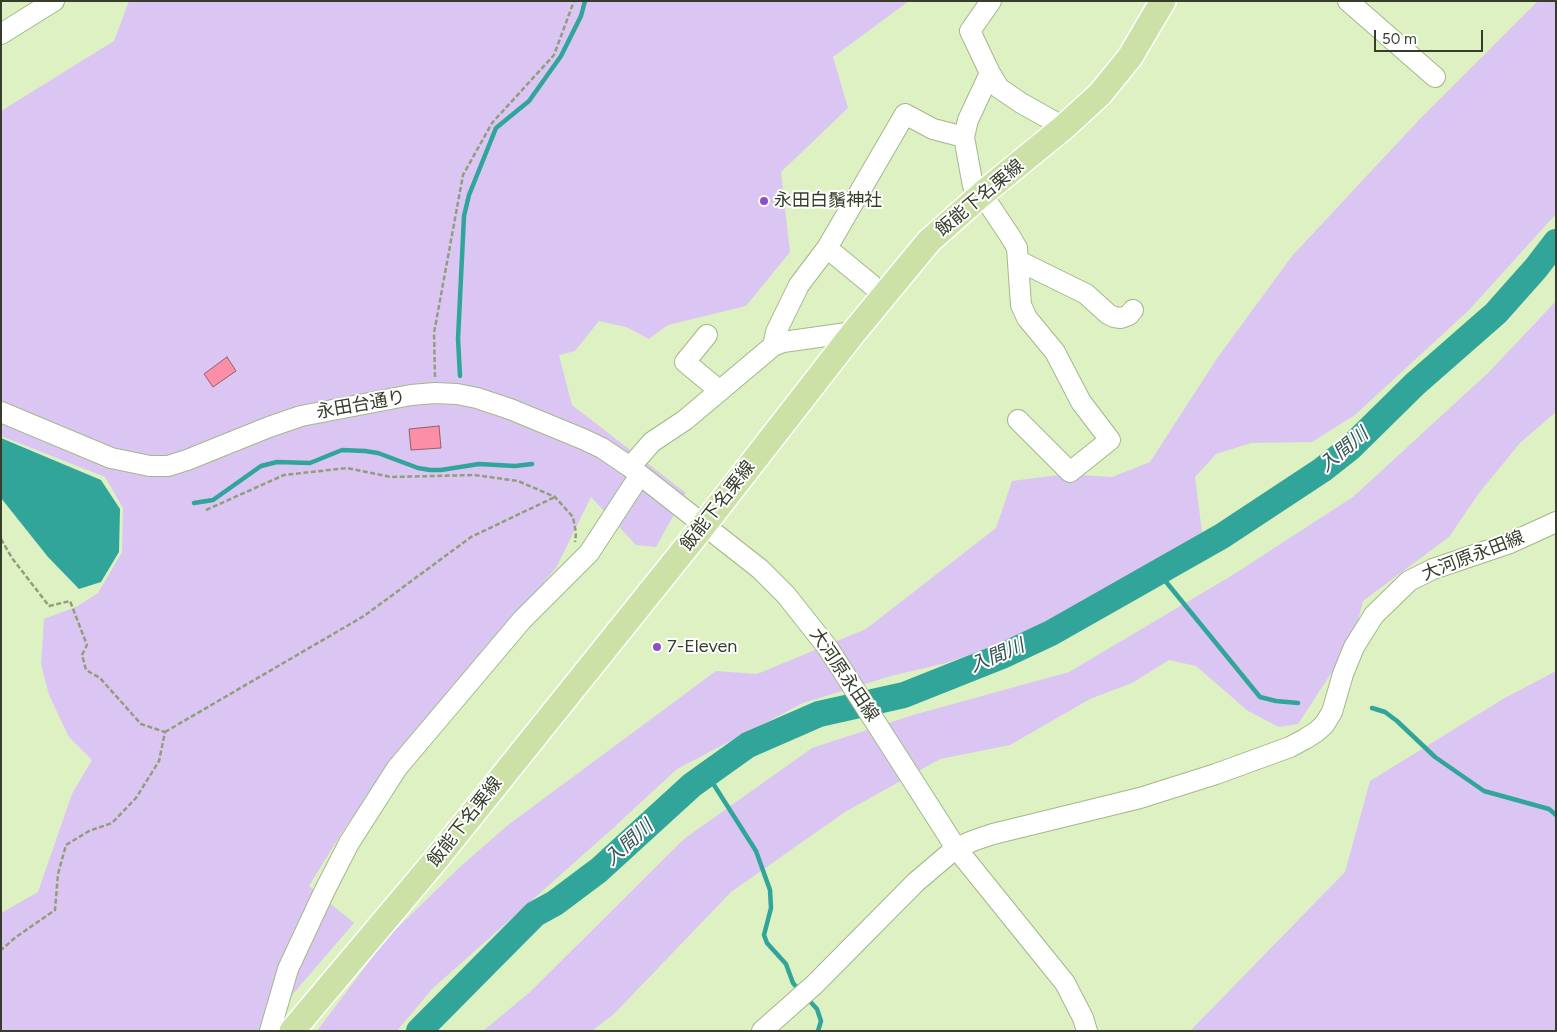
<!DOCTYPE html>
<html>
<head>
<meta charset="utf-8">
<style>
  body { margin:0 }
  #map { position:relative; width:1557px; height:1032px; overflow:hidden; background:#ddf1c2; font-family:Figtree,sans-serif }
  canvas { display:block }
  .frame { position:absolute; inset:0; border:2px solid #363e2b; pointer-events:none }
  .scale { position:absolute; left:1374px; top:30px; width:109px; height:22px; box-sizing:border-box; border:2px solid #363e2b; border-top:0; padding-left:6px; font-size:15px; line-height:18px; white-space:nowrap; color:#363e2b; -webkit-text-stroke:4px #fff; paint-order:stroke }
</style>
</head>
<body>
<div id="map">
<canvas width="1557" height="1032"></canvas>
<div class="frame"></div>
<div class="scale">50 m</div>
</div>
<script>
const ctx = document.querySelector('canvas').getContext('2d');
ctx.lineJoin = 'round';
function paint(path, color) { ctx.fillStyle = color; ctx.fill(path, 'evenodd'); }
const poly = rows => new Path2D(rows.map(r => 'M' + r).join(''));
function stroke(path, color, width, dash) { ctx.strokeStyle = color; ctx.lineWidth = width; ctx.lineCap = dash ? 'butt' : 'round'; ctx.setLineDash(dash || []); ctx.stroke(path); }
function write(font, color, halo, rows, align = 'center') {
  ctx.font = font + ' Figtree,"Noto Sans JP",sans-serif'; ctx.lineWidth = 4; ctx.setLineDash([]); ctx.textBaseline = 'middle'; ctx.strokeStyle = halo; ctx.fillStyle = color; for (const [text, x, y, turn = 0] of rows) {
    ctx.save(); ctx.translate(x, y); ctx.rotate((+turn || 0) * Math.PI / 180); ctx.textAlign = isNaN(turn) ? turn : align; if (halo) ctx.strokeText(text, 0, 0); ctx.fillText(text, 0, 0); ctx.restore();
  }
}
paint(poly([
  [129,1,909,1,833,57,848,108,781,172,790,252,746,306,668,325,649,339,626,327,599,321,575,351,559,355,572,405,686,493,656,547,636,545,591,497,556,568,428,718,346,826,309,886,354,923,261,1031,1,1031,1,913,38,892,72,794,92,760,69,737,49,695,41,664,44,619,78,606,98,593,122,552,123,508,105,477,1,436,1,111,114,41],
  [1538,1,1556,1,1556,214,1469,310,1355,415,1312,442,1251,443,1216,454,1195,477,1202,532,1031,634,946,663,891,676,803,703,677,769,611,830,432,989,397,1031,317,1031,386,939,461,866,508,825,716,671,757,674,866,629,996,528,1012,481,1066,474,1112,477,1150,462,1218,357,1292,256,1418,121],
  [1556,301,1556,412,1520,443,1479,493,1449,537,1363,601,1353,640,1298,724,1279,727,1248,711,1196,666,1169,660,1132,683,1090,699,1010,745,940,759,845,812,731,892,614,1014,592,1031,483,1031,530,992,684,839,812,748,913,715,1069,672,1231,576,1353,497,1489,372],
  [1556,671,1556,1031,1190,1031,1345,872,1370,781,1503,699]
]), '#dbc6f3');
paint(poly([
  [1,438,101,480,120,509,119,552,101,582,79,589,48,557,1,498]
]), '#31a59a');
stroke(poly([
  [460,376,458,339,464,216,469,195,496,128,529,101,561,56,581,16,585,1],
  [194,503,213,500,261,466,277,462,310,463,342,450,365,451,378,453,418,468,430,470,441,470,479,464,515,466,532,464],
  [1158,572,1260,697,1276,701,1298,703],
  [1372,708,1385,712,1397,721,1435,757,1484,791,1549,809,1556,815],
  [707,774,756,851,770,890,771,908,764,935,767,943,786,964,793,983,799,990],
  [806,997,817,1009,821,1021,818,1031]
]), '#31a59a', 4.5);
stroke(poly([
  [419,1031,535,914,555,903,599,870,692,785,748,745,819,714,904,695,1002,656,1051,633,1222,536,1322,470,1350,448,1415,384,1496,313,1536,268,1556,242]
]), '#31a59a', 26);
const building = poly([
  [227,357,236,371,213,387,204,374,227,357],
  [439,426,441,448,411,450,409,429,439,426]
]);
paint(building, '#fd8ea7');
stroke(building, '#91616a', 1);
const minor = poly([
  [991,1,970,31,990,73,999,88,1021,103,1064,127],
  [1348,1,1435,77],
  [1,34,54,1],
  [990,73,968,120,964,137,973,186,982,194,1010,236,1017,248,1021,305,1027,318,1055,352,1081,402,1110,440,1070,472,1018,420],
  [827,248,884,295],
  [1019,261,1086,294,1108,314,1114,317,1121,318,1129,315,1133,310],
  [707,335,685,362,720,391],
  [773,346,776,332,799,285,827,248,905,114,933,129,964,137],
  [1,412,111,458,150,466,168,466,187,460,269,427,301,416,411,395,435,393,457,394,477,398,510,409,583,439,602,448,630,467,760,569,786,595,828,648,956,848,1065,983,1083,1018,1087,1031],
  [630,467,652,442,685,420,773,346,783,342,854,332],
  [270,1031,288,969,324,892,349,843,397,768,522,620,589,553,640,475],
  [762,1031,815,984,916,882,956,848,975,840,993,834,1140,798,1216,774,1290,747,1305,739,1316,732,1324,725,1332,712,1343,674,1354,647,1374,615,1409,581,1433,569,1510,543,1556,522]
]);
const major = poly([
  [292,1031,434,862,704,525,854,332,929,241,982,194,1064,127,1100,94,1130,57,1163,1]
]);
stroke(minor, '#a4b78a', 22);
stroke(major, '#fff', 28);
stroke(poly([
  [435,377,434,333,463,175,492,123,554,55,574,1],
  [206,510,284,475,347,468,391,477,474,475,518,481,555,497,573,517,576,533,575,542],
  [1,539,12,558,49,606,70,601,87,645,82,655,86,670,100,678,141,724,165,732,159,761,136,798,112,823,89,831,66,845,58,874,55,910,16,937,1,950],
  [165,732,364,616,471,537,555,497]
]), '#909e7c', 2.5, [5, 2.5]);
stroke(minor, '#fff', 20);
stroke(major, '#cbe1a6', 25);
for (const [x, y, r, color] of [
  [764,201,5,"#8e4fc4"],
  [657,647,5,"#8e4fc4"]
]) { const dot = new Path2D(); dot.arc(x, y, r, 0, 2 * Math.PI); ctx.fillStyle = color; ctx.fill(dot); stroke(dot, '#fff', 2); }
write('18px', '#363e2b', '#fff', [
  ["飯能下名栗線",980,198,-40],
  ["永田台通り",361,405,-10],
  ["飯能下名栗線",718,506,-52],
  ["大河原永田線",1473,556,-21],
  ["大河原永田線",844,675,56],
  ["飯能下名栗線",465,822,-52]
]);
write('18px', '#363e2b', '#fff', [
  ["永田白鬚神社",774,201],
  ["7-Eleven",667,647]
], 'left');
write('italic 19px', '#335450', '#fff', [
  ["入間川",1344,450,-40],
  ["入間川",997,656,-23],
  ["入間川",629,843,-42]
]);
</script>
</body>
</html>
